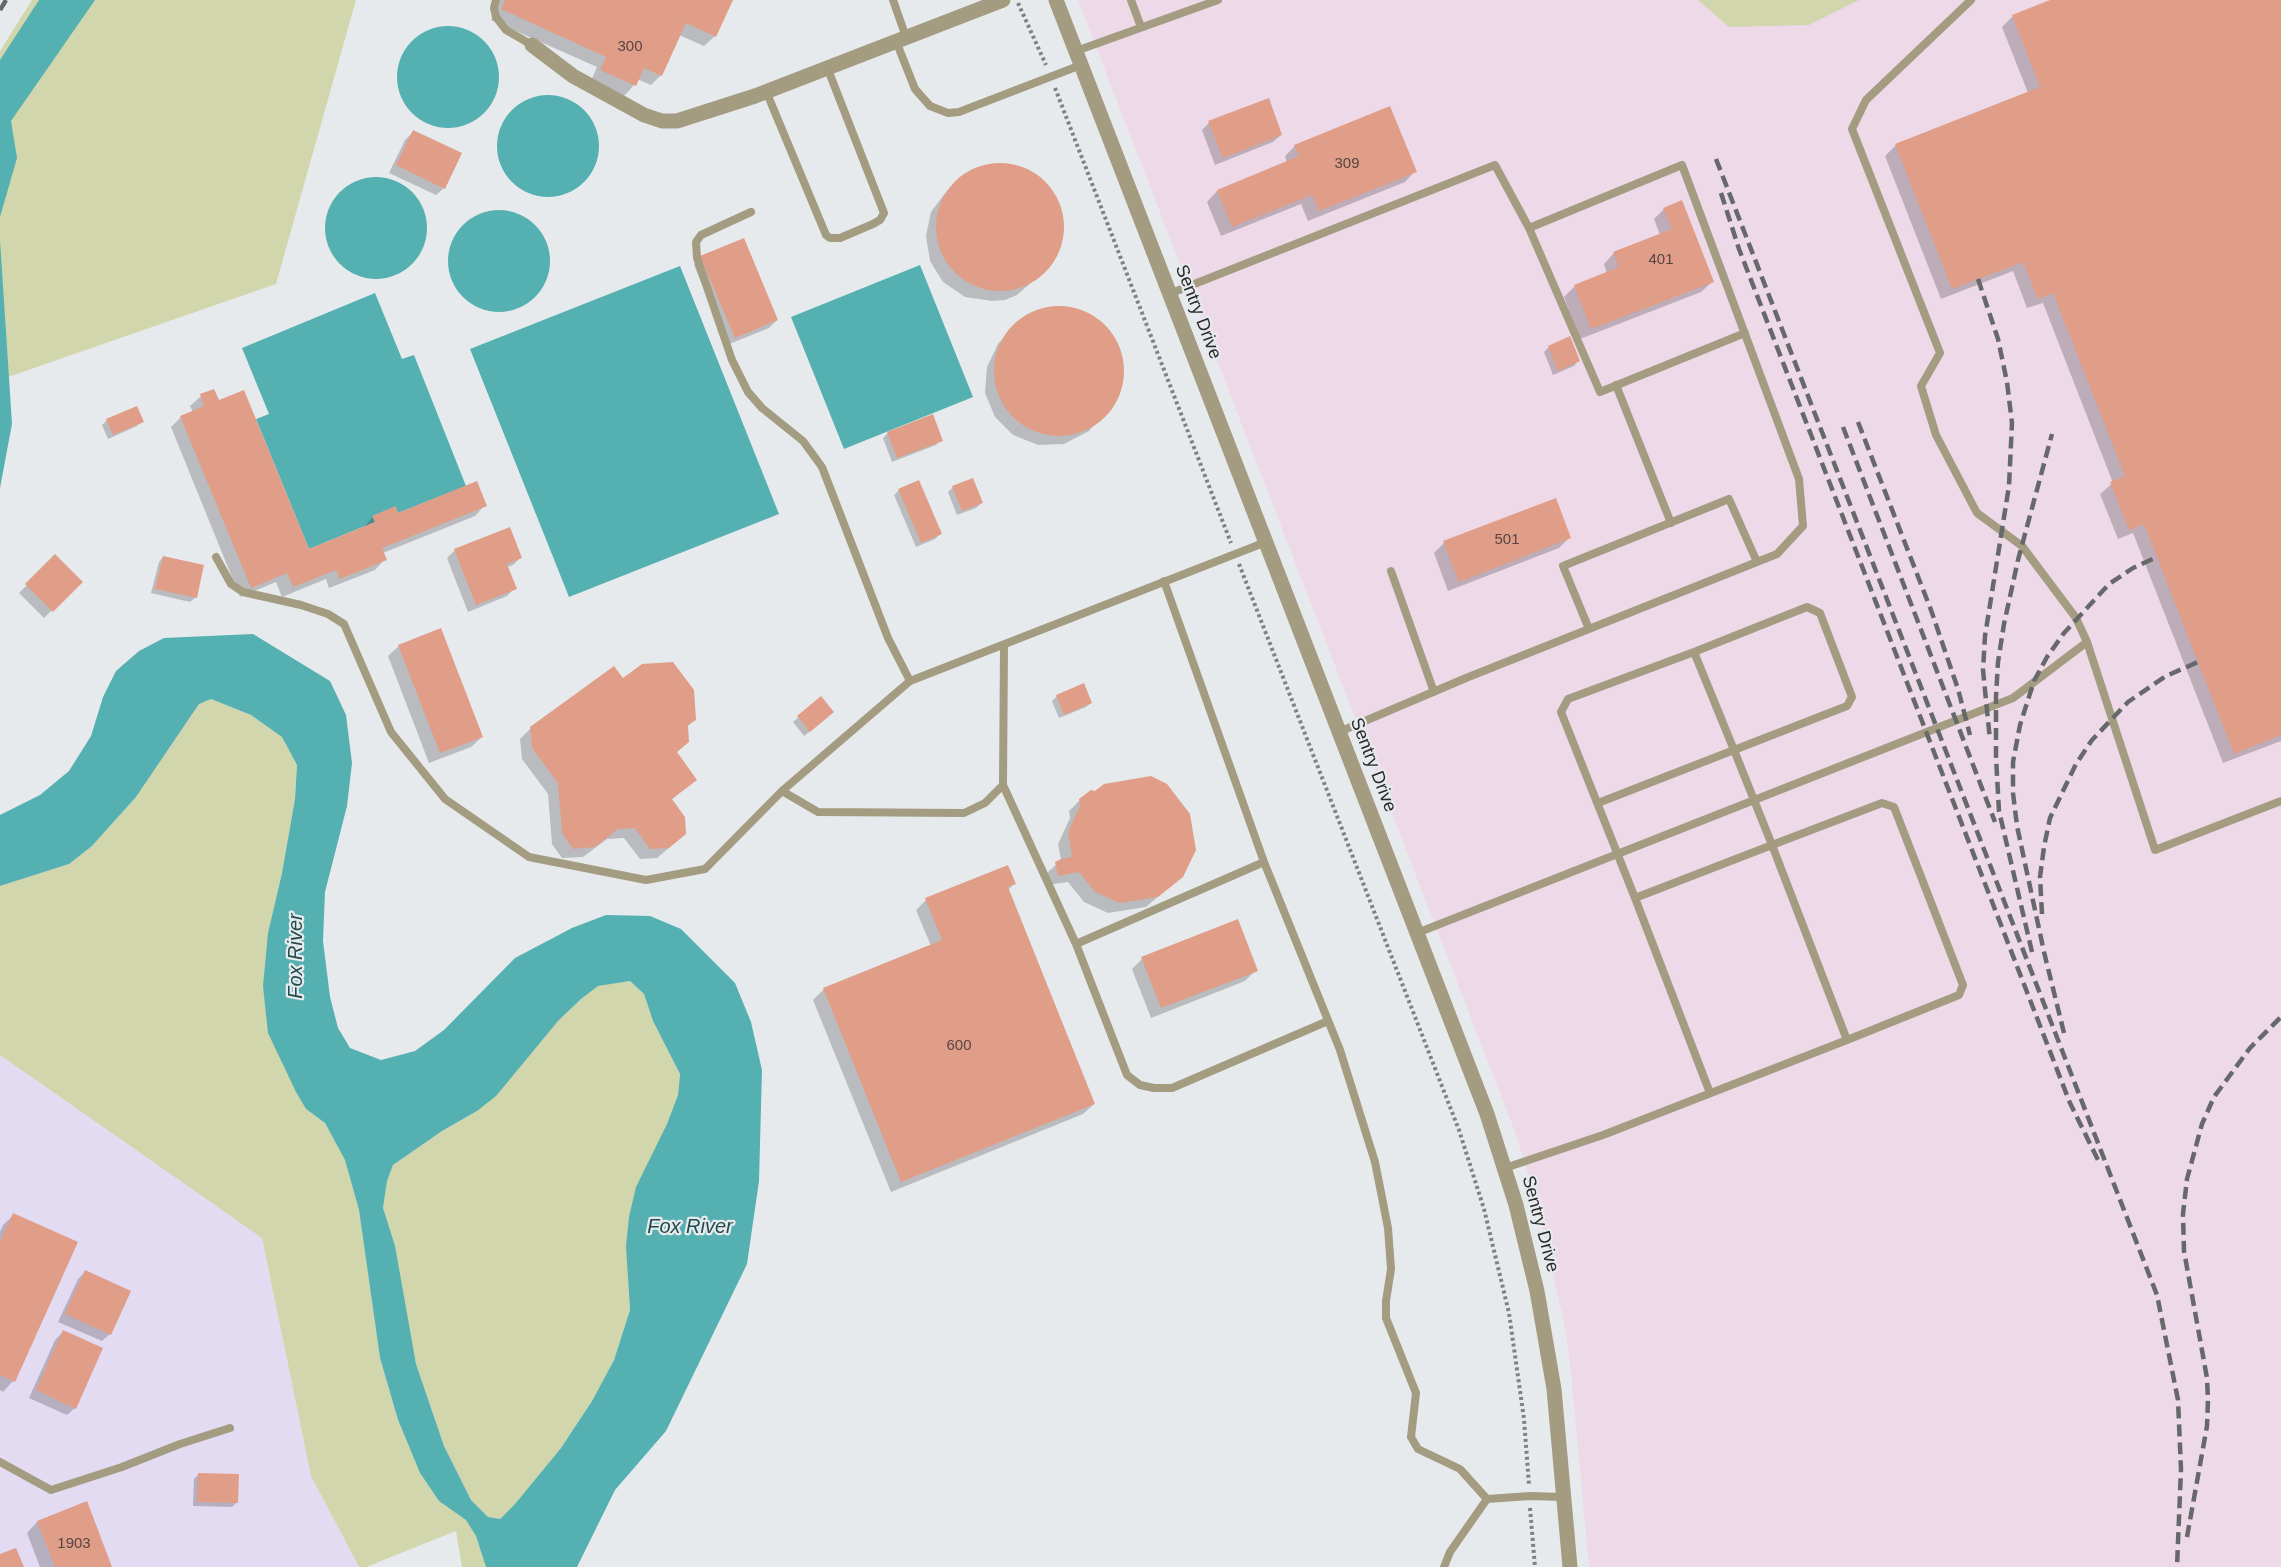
<!DOCTYPE html>
<html>
<head>
<meta charset="utf-8">
<style>
  body { margin:0 }
  canvas { display:block; background:#e7eaed }
</style>
</head>
<body>
<canvas width="2281" height="1567"></canvas>
<script>
const ctx = document.querySelector('canvas').getContext('2d');
ctx.lineJoin = 'round';
function paint(path, color) { ctx.fillStyle = color; ctx.fill(path, 'evenodd'); }
const poly = rows => new Path2D(rows.map(r => 'M' + r).join(''));
function stroke(path, color, width, dash) { ctx.strokeStyle = color; ctx.lineWidth = width; ctx.lineCap = dash ? 'butt' : 'round'; ctx.setLineDash(dash || []); ctx.stroke(path); }
function write(font, color, halo, rows, align = 'center') {
  ctx.font = font + ' Arial,sans-serif'; ctx.lineWidth = 4.5; ctx.setLineDash([]); ctx.textBaseline = 'middle'; ctx.strokeStyle = halo; ctx.fillStyle = color; for (const [text, x, y, turn = 0] of rows) {
    ctx.save(); ctx.translate(x, y); ctx.rotate((+turn || 0) * Math.PI / 180); ctx.textAlign = isNaN(turn) ? turn : align; if (halo) ctx.strokeText(text, 0, 0); ctx.fillText(text, 0, 0); ctx.restore();
  }
}
paint(poly([
  [0,1055,262,1238,311,1476,359,1567,0,1567]
]), '#e3dbf1');
paint(poly([
  [1078,0,2281,0,2281,1567,1589,1567,1571,1373,1565,1327,1536,1200,1515,1132]
]), '#edd9e8');
paint(poly([
  [32,0,356,0,276,284,8,377,0,342,0,51],
  [1698,0,1859,0,1809,25,1729,27],
  [211,699,251,715,282,737,297,765,295,799,282,873,268,933,284,1066,306,1109,325,1123,345,1160,359,1210,380,1358,398,1421,420,1473,439,1501,466,1519,476,1536,486,1567,462,1567,456,1531,366,1567,359,1567,311,1476,262,1238,0,1055,0,886,69,864,92,846,136,797,199,704],
  [630,981,644,994,653,1021,680,1074,678,1095,667,1124,628,1280,630,1310,614,1360,592,1401,561,1448,515,1504,500,1519,488,1517,471,1500,444,1446,416,1364,383,1208,387,1181,393,1165,442,1131,477,1111,558,1021,581,999,597,986]
]), '#d2d6ac');
paint(poly([
  [39,0,95,0,11,121,17,158,0,217,0,60],
  '397 77a51 51 0 1 1 102 0a51 51 0 1 1-102 0Z',
  '497 146a51 51 0 1 1 102 0a51 51 0 1 1-102 0Z',
  '325 228a51 51 0 1 1 102 0a51 51 0 1 1-102 0Z',
  '448 261a51 51 0 1 1 102 0a51 51 0 1 1-102 0Z',
  [0,240,12,424,0,488],
  [920,265,973,397,844,449,791,317],
  [680,266,779,514,569,597,470,349],
  [375,293,402,359,414,355,466,486,398,513,395,507,373,516,375,522,309,549,256,419,269,414,242,348],
  [253,634,330,681,346,715,352,763,347,806,325,892,323,941,330,997,338,1028,350,1048,381,1060,415,1051,444,1030,515,958,572,928,606,915,650,916,681,929,735,983,751,1022,762,1070,759,1181,747,1264,666,1431,615,1490,577,1567,486,1567,476,1536,466,1520,439,1501,420,1473,398,1420,380,1358,359,1210,345,1160,325,1123,306,1109,296,1092,268,1033,263,986,268,933,282,873,295,799,297,765,282,737,251,715,211,699,199,704,136,797,92,846,69,864,0,886,0,815,40,795,69,771,91,736,103,697,116,671,139,651,164,638],
  [630,981,644,994,653,1021,680,1074,678,1095,667,1124,636,1187,629,1217,626,1246,630,1310,614,1360,592,1401,561,1448,515,1504,500,1519,488,1517,471,1500,444,1446,416,1364,395,1246,383,1208,387,1181,393,1165,442,1131,477,1111,496,1096,558,1021,581,999,598,986]
]), '#55b0b1');
paint(poly([
  [500,0,731,0,715,36,704,46,679,35,661,75,651,85,637,79,634,85,624,96,591,81,597,67,491,20],
  [2054,0,2281,0,2281,741,2223,763,2133,533,2118,539,2100,494,2113,483,2043,303,2027,308,2013,271,1941,299,1885,156,1896,145,2028,93,2002,27,2013,16],
  [1209,123,1281,135,1273,142,1215,165,1202,130],
  [413,132,444,188,436,195,389,173,405,140],
  [1295,146,1415,171,1405,182,1308,221,1301,204,1221,236,1207,202,1217,191,1287,163,1285,156],
  [993,164,1006,164,1032,172,1043,180,1059,203,1063,216,1061,243,1050,266,1017,295,1005,300,992,301,965,297,943,282,930,261,926,236,931,212,946,192,957,180,979,168],
  [1664,209,1712,282,1701,292,1580,339,1564,297,1575,286,1607,274,1604,264,1614,253,1660,235,1654,219],
  [701,257,777,320,769,328,727,345,694,265],
  [1054,308,1080,312,1102,325,1117,346,1123,372,1116,398,1089,431,1064,444,1038,445,1013,435,995,417,985,393,987,367,998,344,1009,332,1029,316],
  [1549,347,1578,361,1574,366,1553,375,1544,352],
  [201,396,308,551,363,528,373,517,485,505,475,516,383,553,385,559,375,570,329,588,326,579,282,597,276,582,240,597,171,427,181,417,193,412,190,406],
  [107,420,142,421,137,426,108,439,102,425],
  [888,433,941,440,936,445,892,462,883,438],
  [953,487,981,503,976,508,957,515,948,492],
  [899,490,940,534,935,539,916,547,894,495],
  [1569,538,1559,548,1448,591,1434,553,1444,543],
  [455,550,521,557,513,565,507,567,515,588,507,596,468,612,447,558],
  [55,556,81,582,44,618,19,593],
  [163,557,195,598,190,602,151,593,159,562],
  [399,646,482,737,471,747,429,763,388,656],
  [623,680,695,719,687,727,688,742,676,753,695,779,671,800,685,834,657,858,640,859,624,838,607,839,583,857,562,858,552,844,548,794,522,759,520,739,531,728],
  [1057,696,1091,703,1086,707,1059,718,1052,701],
  [821,698,828,717,804,736,793,722],
  [1080,800,1182,876,1146,907,1108,913,1084,902,1068,882,1047,885,1046,874,1061,860,1058,844,1070,818,1069,811],
  [1014,884,1008,890,1094,1104,1083,1114,891,1192,813,1000,824,989,931,946,916,910,926,900],
  [1142,959,1256,970,1245,981,1151,1018,1132,969],
  [14,1215,13,1381,3,1392,0,1390,0,1232,3,1225],
  [86,1271,110,1334,102,1341,58,1322,78,1279],
  [63,1332,75,1408,67,1415,29,1398,55,1340],
  [199,1474,237,1502,232,1507,193,1506,194,1479],
  [86,1503,111,1567,40,1567,27,1533,37,1522]
]), '#0003');
paint(poly([
  [505,0,733,0,716,37,686,23,662,76,644,68,636,86,600,70,606,57,501,9],
  [2050,0,2281,0,2281,735,2234,754,2144,524,2129,530,2110,482,2125,476,2053,293,2038,299,2023,262,1952,289,1895,144,2040,87,2012,15],
  [1269,98,1282,135,1223,158,1208,121],
  [1390,106,1417,172,1319,211,1312,195,1232,227,1217,190,1299,156,1294,145],
  [413,130,462,153,445,189,396,165],
  '936 227a64 64 0 1 1 128 0a64 64 0 1 1-128 0Z',
  [1682,200,1714,282,1591,329,1574,285,1619,267,1613,252,1672,229,1663,208],
  [744,238,778,320,735,338,700,256],
  '994 371a65 65 0 1 1 130 0a65 65 0 1 1-130 0Z',
  [1570,336,1580,361,1558,371,1548,346],
  [214,389,219,400,244,390,309,549,375,522,372,516,396,506,398,513,477,481,487,506,382,548,387,560,340,579,336,570,293,587,287,573,251,588,180,416,204,406,200,394],
  [137,406,144,422,113,435,106,419],
  [933,414,943,441,897,458,887,432],
  [973,478,983,503,962,511,952,486],
  [919,480,942,534,921,543,898,489],
  [1556,498,1571,538,1459,582,1443,541],
  [510,527,522,558,507,564,517,589,476,605,454,549],
  [55,554,83,582,53,612,25,584],
  [163,556,204,565,197,598,155,589],
  [441,628,483,737,440,753,398,645],
  [673,662,694,690,696,720,688,725,689,742,677,752,697,780,672,799,685,817,686,834,669,848,650,849,635,828,618,829,595,847,573,849,562,833,558,783,532,748,530,727,614,666,623,678,642,664],
  [1084,683,1092,703,1064,715,1056,695],
  [821,696,834,712,810,732,797,716],
  [1151,776,1167,784,1190,814,1196,850,1183,877,1158,897,1120,903,1095,892,1079,872,1058,876,1055,862,1061,859,1072,857,1068,832,1080,806,1079,799,1091,790,1095,791,1104,784],
  [1008,865,1016,884,1008,887,1095,1104,901,1182,823,988,942,940,925,898],
  [1238,919,1258,971,1161,1008,1141,957],
  [13,1213,78,1242,15,1382,0,1375,0,1242],
  [85,1270,131,1291,111,1335,65,1314],
  [63,1330,103,1348,76,1409,36,1390],
  [198,1473,239,1474,238,1503,197,1502],
  [87,1501,112,1567,55,1567,37,1521],
  [16,1548,24,1567,0,1567,0,1554]
]), '#e09d88');
stroke(poly([
  [1018,3,1046,65],
  [1055,88,1231,543],
  [1239,564,1459,1130,1484,1209,1509,1313,1524,1419,1529,1485],
  [1530,1508,1535,1567]
]), '#7f8183', 4, [3, 3]);
stroke(poly([
  [496,0,494,8,496,17,506,30,532,45],
  [893,0,906,37],
  [1131,0,1141,27],
  [1971,0,1866,100,1852,129,1940,353,1921,386,1936,435,1977,513,2022,546,2076,618,2087,642,2155,850,2281,801],
  [896,41,915,89,930,106,948,113,959,112,1081,65],
  [1076,51,1218,0],
  [766,91,826,235,830,238,840,238,873,224,880,220,884,213,827,67],
  [751,212,701,235,696,242,697,258,732,360,748,392,762,408,803,441,822,467,888,638,910,681,1266,542],
  [1529,228,1600,392,1745,333],
  [1169,294,1495,165,1529,228,1682,165,1799,479,1803,526,1777,554,1466,678,1339,732],
  [1616,385,1671,523],
  [216,557,231,584,243,592,301,605,328,614,344,624,391,732,445,799,529,857,646,880,705,869,782,791,910,681],
  [1391,571,1434,692],
  [1164,581,1264,862,1340,1050,1375,1162,1388,1228,1391,1269,1386,1301,1386,1318,1416,1393,1411,1437,1418,1449,1460,1469,1487,1499],
  [1589,629,1563,566,1729,499,1757,562],
  [1003,785,1076,944,1127,1075,1140,1085,1154,1088,1172,1088,1328,1021],
  [782,791,818,812,964,813,985,803,1003,785,1004,645],
  [1598,803,1734,750,1694,652],
  [1635,898,1710,1093],
  [1417,933,2013,698,2087,642],
  [1076,944,1264,862],
  [1505,1168,1603,1135,1847,1040,1959,995,1963,985,1894,807,1882,803,1772,845,1635,898,1561,712,1568,699,1694,652,1807,607,1820,613,1852,697,1847,706,1734,750,1772,845,1847,1040],
  [0,1462,51,1490,122,1467,180,1444,230,1428],
  [1487,1499,1530,1496,1563,1497],
  [1444,1567,1450,1552,1487,1499]
]), '#a49c81', 8);
stroke(poly([
  [532,45,573,76,644,115,662,121,677,121,755,96,1003,0]
]), '#a49c81', 15);
stroke(poly([
  [1056,0,1487,1114,1516,1205,1537,1291,1554,1389,1570,1567]
]), '#a49c81', 15);
stroke(poly([
  [0,10,6,0],
  [1716,159,2157,1295,2178,1400,2181,1469,2177,1567],
  [1721,193,1739,249,2070,1103,2098,1160],
  [1978,279,1998,339,2007,382,2012,423,2009,486,1985,636,1983,670,1990,740],
  [1858,422,1931,610,1958,689,1970,735],
  [1843,427,1995,822],
  [2042,914,2040,877,2044,847,2050,818,2076,764,2092,740,2128,702,2166,676,2198,662],
  [2032,952,1999,811,1996,757,1996,697,1998,662,2004,624,2018,560,2052,434],
  [2064,1033,2044,952,2017,826,2013,793,2013,762,2020,725,2034,681,2047,657,2064,633,2109,584,2133,568,2157,557],
  [2187,1537,2207,1426,2208,1400,2207,1378,2184,1251,2183,1214,2187,1179,2202,1124,2214,1097,2250,1048,2281,1017]
]), '#66686a', 4.5, [12, 6]);
write('15px', '#564642', null, [
  ["300",630,47],
  ["309",1347,164],
  ["401",1661,260],
  ["501",1507,540],
  ["600",959,1046],
  ["1903",74,1544]
]);
write('18px', '#28292a', '#e7eaed', [
  ["Sentry Drive",1198,312,69],
  ["Sentry Drive",1373,765,69],
  ["Sentry Drive",1540,1224,75]
]);
write('italic 20px', '#214b4c', '#e7eaed', [
  ["Fox River",296,956,-90],
  ["Fox River",690,1227]
]);
</script>
</body>
</html>
